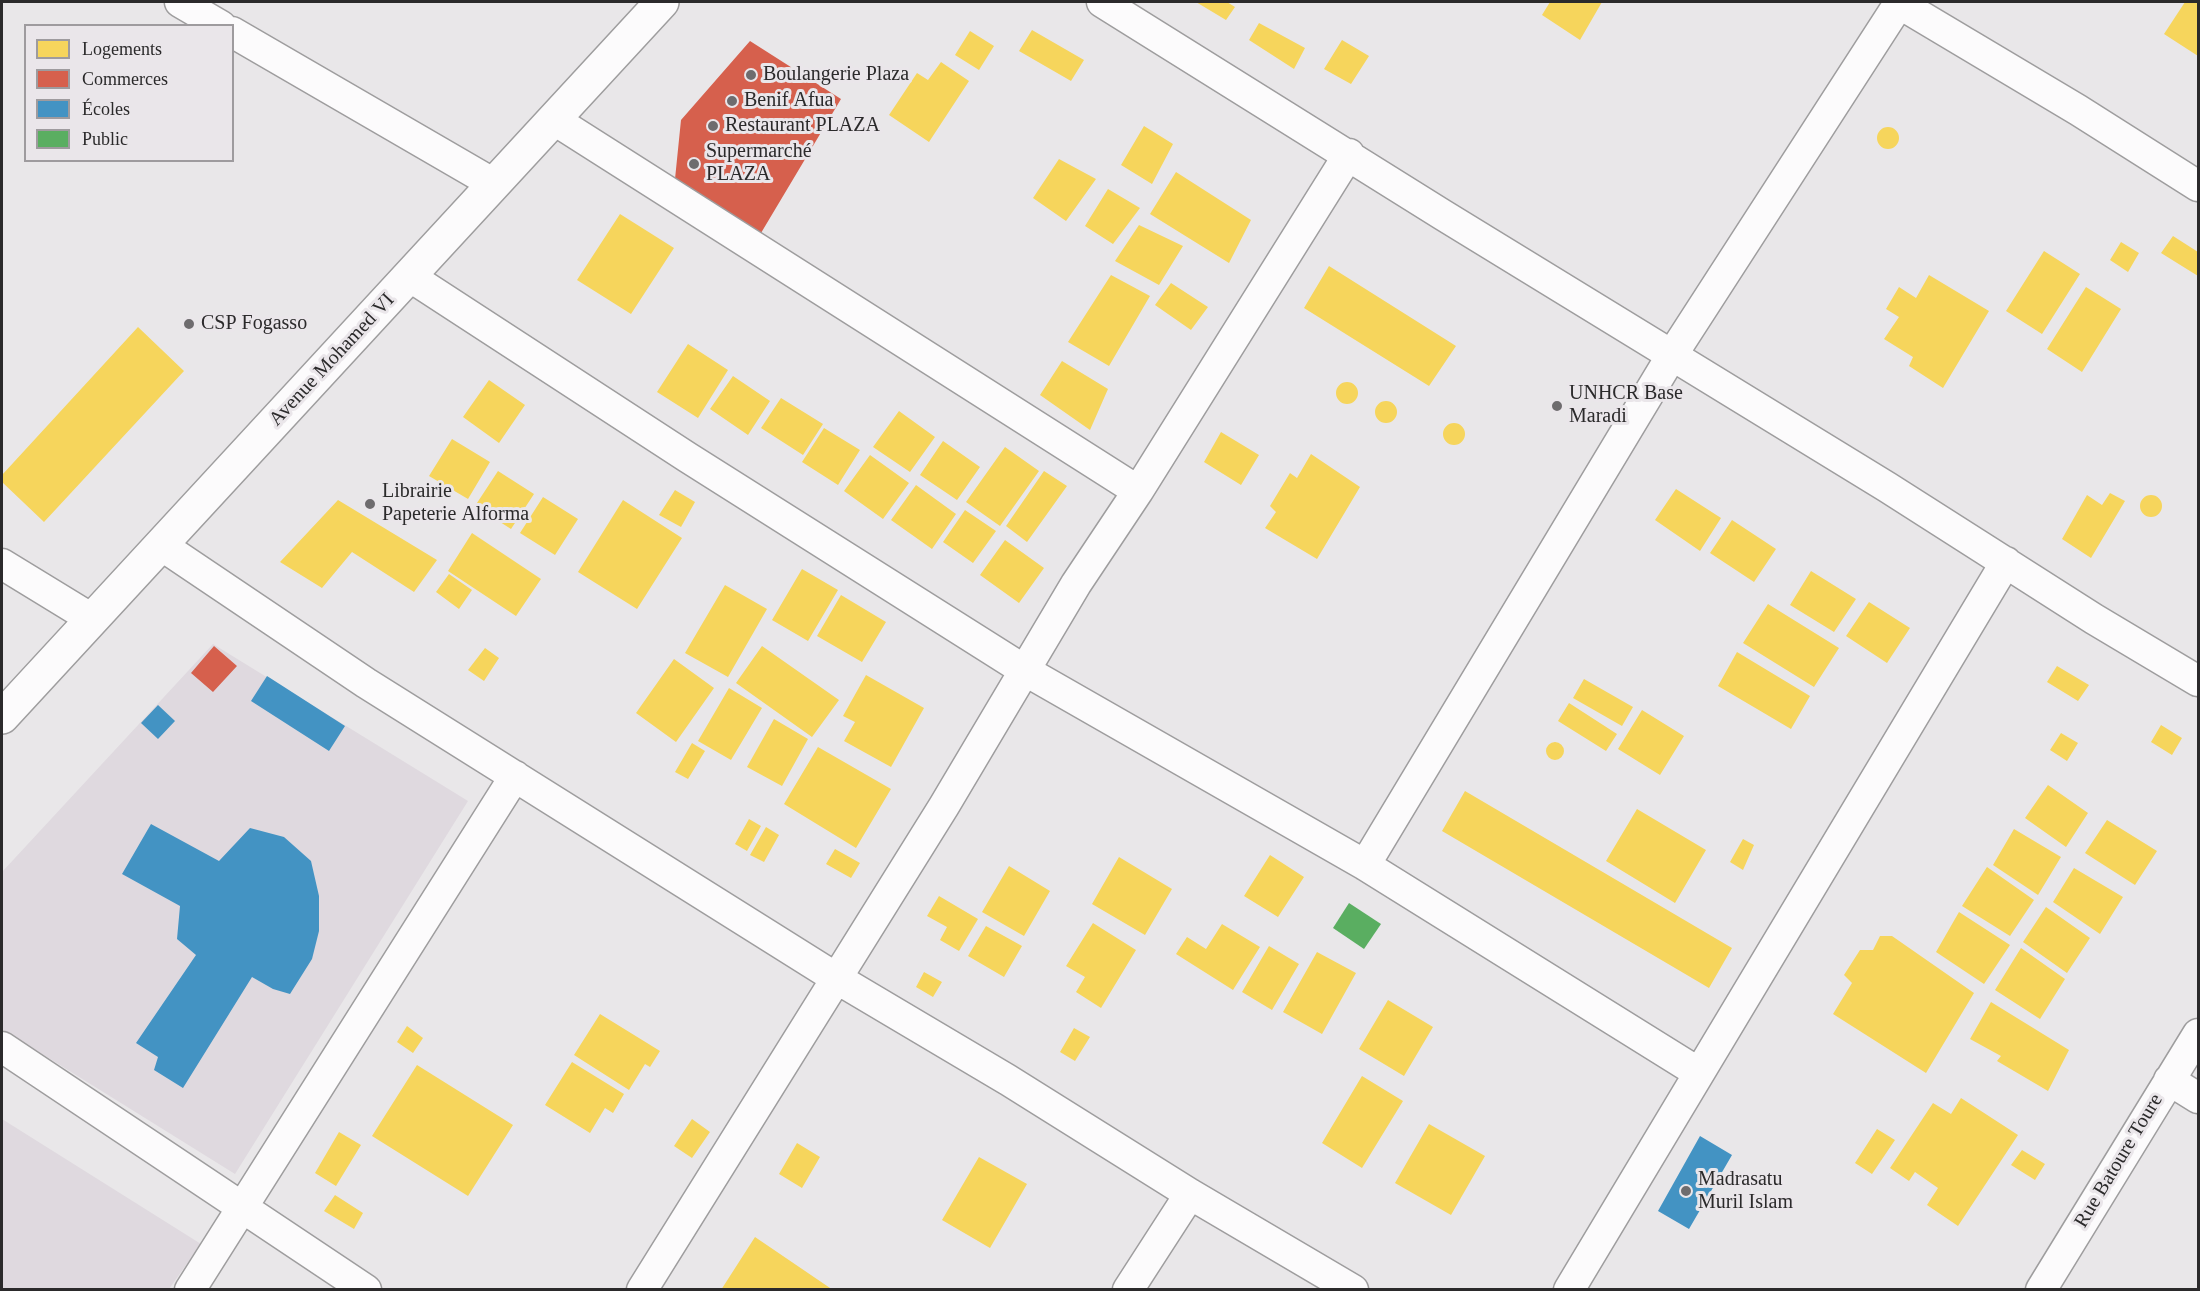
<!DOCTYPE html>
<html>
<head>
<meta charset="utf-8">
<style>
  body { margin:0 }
  #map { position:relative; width:2200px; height:1291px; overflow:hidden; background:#e9e7e9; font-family:"Times New Roman",serif }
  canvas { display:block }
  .frame { position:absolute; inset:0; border:3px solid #2b2a2b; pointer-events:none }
  .legend { position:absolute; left:24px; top:24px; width:210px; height:138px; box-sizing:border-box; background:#eae6ea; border:2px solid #9e9b9e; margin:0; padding:8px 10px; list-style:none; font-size:18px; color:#2b2a2b }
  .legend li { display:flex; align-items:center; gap:12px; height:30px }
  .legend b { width:30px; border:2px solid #9e9b9e }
</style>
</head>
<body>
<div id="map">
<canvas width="2200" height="1291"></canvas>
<div class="frame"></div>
<ul class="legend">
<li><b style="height:16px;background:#f6d55c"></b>Logements</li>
<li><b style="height:16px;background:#d6604d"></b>Commerces</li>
<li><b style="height:16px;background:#4393c3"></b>Écoles</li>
<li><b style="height:16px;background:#5aae61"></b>Public</li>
</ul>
</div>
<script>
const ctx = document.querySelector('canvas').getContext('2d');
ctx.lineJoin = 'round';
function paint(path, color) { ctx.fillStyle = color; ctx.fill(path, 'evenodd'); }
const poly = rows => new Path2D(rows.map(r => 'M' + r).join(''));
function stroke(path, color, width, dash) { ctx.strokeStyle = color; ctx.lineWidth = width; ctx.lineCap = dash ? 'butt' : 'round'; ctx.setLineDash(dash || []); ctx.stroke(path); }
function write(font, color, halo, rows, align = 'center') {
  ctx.font = font + ' "Times New Roman",serif'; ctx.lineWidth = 6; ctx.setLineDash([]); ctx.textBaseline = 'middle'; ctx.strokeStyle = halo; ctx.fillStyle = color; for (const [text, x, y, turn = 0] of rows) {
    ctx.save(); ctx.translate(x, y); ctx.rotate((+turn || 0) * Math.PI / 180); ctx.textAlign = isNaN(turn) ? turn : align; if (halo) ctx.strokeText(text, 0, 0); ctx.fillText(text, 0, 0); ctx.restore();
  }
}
paint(poly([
  [213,644,468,801,235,1174,2,1029,2,872],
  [2,1119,201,1244,169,1289,2,1289]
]), '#dfd9df');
paint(poly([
  [1196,2,1227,2,1235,7,1226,20],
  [1550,2,1602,2,1580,40,1542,15],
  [2185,2,2198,2,2198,56,2164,34],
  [1259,23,1305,48,1294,69,1249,40],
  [1032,30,1084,60,1071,81,1019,51],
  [970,31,994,46,979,70,955,55],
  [1342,40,1369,56,1351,84,1324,69],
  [941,62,969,81,929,142,889,115,917,73,928,80],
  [1144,126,1173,144,1152,184,1121,165],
  '1877 138a11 11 0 1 1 22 0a11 11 0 1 1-22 0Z',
  [1059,159,1096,179,1066,221,1033,198],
  [1176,172,1251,220,1229,263,1150,214],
  [1108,189,1140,208,1113,244,1085,226],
  [620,214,674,248,631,314,577,280],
  [1139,225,1183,246,1159,285,1115,261],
  [2173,236,2198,252,2198,276,2161,253],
  [2121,242,2139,253,2128,272,2110,260],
  [2044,251,2080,274,2042,334,2006,311],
  [1329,266,1456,346,1429,386,1304,308],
  [1111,275,1150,296,1109,366,1068,342],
  [1929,275,1989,311,1943,388,1909,366,1913,357,1884,339,1899,317,1886,309,1899,287,1916,298],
  [1171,283,1208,307,1191,330,1155,305],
  [2086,287,2121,309,2082,372,2047,349],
  [138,327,184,371,44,522,2,482,2,475],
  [688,344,728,370,698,418,657,392],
  [1062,361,1108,389,1090,430,1040,395],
  [733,376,770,401,748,435,710,409],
  [489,380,525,405,499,443,463,417],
  '1336 393a11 11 0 1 1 22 0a11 11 0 1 1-22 0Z',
  [781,398,823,424,803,455,761,428],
  '1375 412a11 11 0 1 1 22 0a11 11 0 1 1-22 0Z',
  [899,411,935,437,910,472,873,447],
  '1443 434a11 11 0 1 1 22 0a11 11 0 1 1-22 0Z',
  [824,428,860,450,838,485,802,462],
  [1221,432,1259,455,1241,485,1204,462],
  [452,439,490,462,468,499,429,476],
  [943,441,980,467,957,500,920,475],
  [1005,447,1039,471,1000,526,966,502],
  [1311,454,1360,487,1317,559,1265,528,1276,512,1270,506,1290,473,1297,478],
  [870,455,909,483,883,519,844,491],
  [498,471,534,494,511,529,475,506],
  [1044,471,1067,486,1027,542,1006,526],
  [916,485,956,514,932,549,891,520],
  [1676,489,1721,518,1700,551,1655,520],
  [675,490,695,502,681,527,659,515],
  [2110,493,2125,501,2091,558,2062,539,2087,495,2102,505],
  '2140 506a11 11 0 1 1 22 0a11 11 0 1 1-22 0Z',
  [543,497,578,519,555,555,520,533],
  [338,500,437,560,414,592,352,552,322,588,280,562],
  [623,500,682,538,637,609,578,572],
  [965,510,996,531,973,563,943,542],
  [1732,520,1776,549,1754,582,1710,553],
  [472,533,541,579,516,616,448,571],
  [1005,540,1044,568,1019,603,980,575],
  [802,569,838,590,808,641,772,620],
  [1811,571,1856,599,1834,632,1790,605],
  [449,574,472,590,459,609,436,592],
  [725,585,767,609,728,677,685,653],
  [841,595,886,622,862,662,817,636],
  [1869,602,1910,628,1887,663,1846,636],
  [1768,604,1839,648,1814,687,1743,643],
  [762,646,839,700,812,737,736,683],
  [485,648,499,658,484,681,468,670],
  [1737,652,1810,696,1791,729,1718,686],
  [674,659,714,688,676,742,636,713],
  [2057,666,2089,685,2078,701,2047,682],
  [866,675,924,708,891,767,844,741,855,722,843,716],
  [1584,679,1633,707,1622,726,1573,698],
  [729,688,762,708,731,760,698,741],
  [1569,703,1617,734,1606,751,1558,721],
  [1642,710,1684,736,1660,775,1618,749],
  [774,719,808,739,782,786,747,767],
  [2161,725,2182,738,2172,755,2151,742],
  [2061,733,2078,743,2067,761,2050,750],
  '1546 751a9 9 0 1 1 18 0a9 9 0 1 1-18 0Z',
  [692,743,705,751,688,779,675,772],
  [818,747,891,789,856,848,784,804],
  [2048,785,2088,813,2066,847,2025,818],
  [1465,791,1732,948,1709,988,1442,831],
  [1637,809,1706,850,1675,903,1606,861],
  [749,819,761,826,747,851,735,844],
  [2107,820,2157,851,2135,885,2085,853],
  [766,827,779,835,764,862,750,855],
  [2014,829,2061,857,2038,895,1993,865],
  [1743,839,1754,845,1743,870,1730,862],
  [835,849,860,863,851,878,826,864],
  [1270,855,1304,877,1278,917,1244,896],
  [1119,857,1172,889,1145,935,1092,904],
  [1009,866,1050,891,1024,936,982,912],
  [1987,867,2034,900,2010,936,1962,906],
  [2074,868,2123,897,2100,934,2053,902],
  [939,896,978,919,959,951,940,940,947,927,927,916],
  [2046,907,2090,938,2067,973,2023,942],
  [1959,912,2010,945,1984,984,1936,952],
  [1093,923,1136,950,1101,1008,1076,992,1085,977,1066,966],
  [1222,924,1260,947,1233,990,1176,954,1187,937,1206,949],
  [986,926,1022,946,1004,977,968,956],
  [1880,936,1892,936,1974,993,1926,1073,1833,1014,1852,983,1844,975,1860,950,1873,950],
  [1269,946,1299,964,1272,1010,1242,992],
  [2021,948,2065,979,2040,1019,1995,990],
  [1317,952,1356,973,1322,1034,1283,1012],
  [924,972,942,982,933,997,916,987],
  [1388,1000,1433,1027,1404,1076,1359,1049],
  [1991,1002,2069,1050,2048,1091,1997,1061,2001,1056,1970,1039],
  [600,1014,660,1051,650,1067,645,1064,629,1090,574,1055],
  [407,1026,423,1038,413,1053,397,1042],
  [1074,1028,1090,1037,1075,1061,1060,1052],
  [572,1062,624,1094,613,1113,605,1108,590,1133,545,1105],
  [417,1065,513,1125,468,1196,372,1136],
  [1362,1076,1403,1101,1362,1168,1322,1143],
  [1961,1098,2018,1135,1958,1226,1927,1205,1938,1188,1915,1172,1909,1181,1890,1168,1933,1103,1951,1114],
  [692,1119,710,1132,692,1158,674,1146],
  [1429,1124,1485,1156,1451,1215,1395,1183],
  [1877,1129,1895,1140,1872,1174,1855,1163],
  [339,1132,361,1145,336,1186,315,1173],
  [797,1143,820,1157,802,1188,779,1174],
  [2022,1150,2045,1164,2035,1180,2011,1165],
  [979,1157,1027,1184,990,1248,942,1220],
  [335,1195,363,1213,354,1229,324,1211],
  [755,1237,833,1290,721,1290]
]), '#f6d55c');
paint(poly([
  [750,41,841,99,761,233,675,179,681,120],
  [214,646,237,666,213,692,191,673]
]), '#d6604d');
paint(poly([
  [267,676,345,726,329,751,251,701],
  [158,705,175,721,158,739,141,723],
  [151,824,219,861,250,828,284,837,311,861,319,896,319,931,312,959,290,994,273,989,252,977,183,1088,154,1070,158,1057,136,1043,196,955,177,939,180,906,122,874],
  [1700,1136,1732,1155,1689,1229,1658,1211]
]), '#4393c3');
paint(poly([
  [1349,903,1381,924,1364,949,1333,928]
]), '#5aae61');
const street = poly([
  [180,2,221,26],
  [1102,2,1443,215,1887,487,2094,619,2198,681],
  [1897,2,2078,110,2198,186],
  [232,32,494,184],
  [553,119,1138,491],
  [409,276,687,457,1024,670,1365,865,1699,1073],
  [161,545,366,683,836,978,1008,1080,1190,1194,1353,1290],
  [2,564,92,619],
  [1365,865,1672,355,1900,2],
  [2,1047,366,1290],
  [2169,1080,2198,1098],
  [190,1290,515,776],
  [642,1290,944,806,1076,584,1138,491,1349,154],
  [1128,1290,1190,1194],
  [1569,1290,2006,562],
  [2041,1290,2198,1034]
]);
const secondary = poly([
  [2,717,662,2]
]);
stroke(street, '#9e9d9e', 33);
stroke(secondary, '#9e9d9e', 36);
stroke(street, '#fcfbfc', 30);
stroke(secondary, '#fcfbfc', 33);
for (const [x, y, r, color] of [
  [751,75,6,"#6e6c6e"],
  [732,101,6,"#6e6c6e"],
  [713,126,6,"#6e6c6e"],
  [694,164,6,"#6e6c6e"],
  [189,324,6,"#6e6c6e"],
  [1557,406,6,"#6e6c6e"],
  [370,504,6,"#6e6c6e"],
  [1686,1191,6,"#6e6c6e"]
]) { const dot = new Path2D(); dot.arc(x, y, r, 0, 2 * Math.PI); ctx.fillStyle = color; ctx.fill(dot); stroke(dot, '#eae6ea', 2); }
write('20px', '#2b2a2b', '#eae6ea', [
  ["Boulangerie Plaza",763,75],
  ["Benif Afua",744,101],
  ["Restaurant PLAZA",725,126],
  ["Supermarché",706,152],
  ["PLAZA",706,175],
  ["CSP Fogasso",201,324],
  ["UNHCR Base",1569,394],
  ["Maradi",1569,417],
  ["Librairie",382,492],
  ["Papeterie Alforma",382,515],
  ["Madrasatu",1698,1180],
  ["Muril Islam",1698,1203]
], 'left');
write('20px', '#2b2a2b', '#eae6ea', [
  ["Avenue Mohamed VI",332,360,-47],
  ["Rue Batoure Toure",2119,1161,-59]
]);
</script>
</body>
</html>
